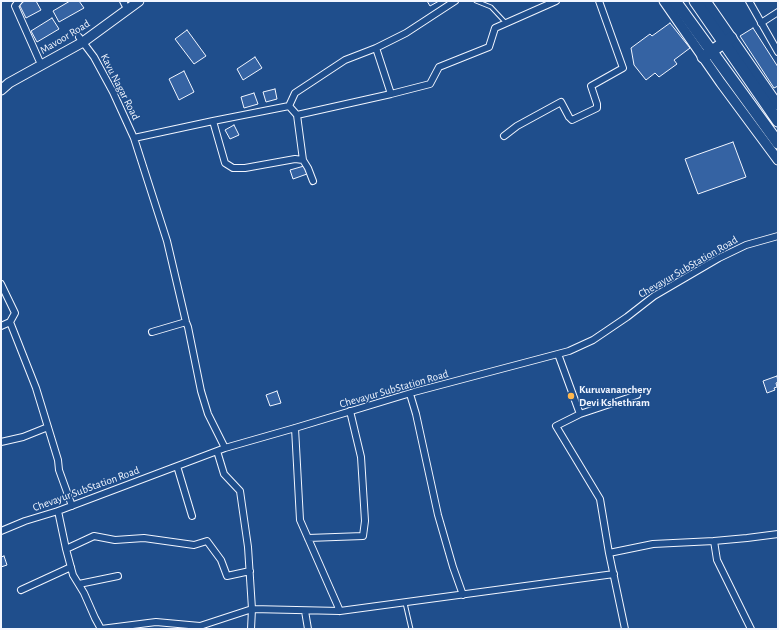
<!DOCTYPE html>
<html>
<head>
<meta charset="utf-8">
<style>
  body { margin:0 }
  #map { position:relative; width:779px; height:630px; overflow:hidden; background:#1f4e8c; font-family:"Alegreya Sans",sans-serif }
  canvas { display:block }
  .frame { position:absolute; inset:0; border:2px solid #f2f6ff; pointer-events:none }
</style>
</head>
<body>
<div id="map">
<canvas width="779" height="630"></canvas>
<div class="frame"></div>
</div>
<script>
const ctx = document.querySelector('canvas').getContext('2d');
ctx.lineJoin = 'round';
function paint(path, color) { ctx.fillStyle = color; ctx.fill(path, 'evenodd'); }
const poly = rows => new Path2D(rows.map(r => 'M' + r).join(''));
function stroke(path, color, width, dash) { ctx.strokeStyle = color; ctx.lineWidth = width; ctx.lineCap = dash ? 'butt' : 'round'; ctx.setLineDash(dash || []); ctx.stroke(path); }
function write(font, color, halo, rows, align = 'center') {
  ctx.font = font + ' "Alegreya Sans",sans-serif'; ctx.lineWidth = 3; ctx.setLineDash([]); ctx.textBaseline = 'middle'; ctx.strokeStyle = halo; ctx.fillStyle = color; for (const [text, x, y, turn = 0] of rows) {
    ctx.save(); ctx.translate(x, y); ctx.rotate((+turn || 0) * Math.PI / 180); ctx.textAlign = isNaN(turn) ? turn : align; if (halo) ctx.strokeText(text, 0, 0); ctx.fillText(text, 0, 0); ctx.restore();
  }
}
const building = poly([
  [25,1,36,1,41,10,26,18,19,4,25,1],
  [70,1,79,1,84,8,59,22,53,11,70,1],
  [427,1,439,1,430,6,427,1],
  [52,18,59,29,37,42,31,31,52,18],
  [670,23,690,48,674,60,677,64,659,77,655,73,646,80,634,65,631,48,650,34,652,36,670,23],
  [753,28,778,67,778,86,774,88,740,36,753,28],
  [187,30,206,56,194,64,175,39,187,30],
  [255,57,262,68,243,80,237,69,255,57],
  [184,71,194,92,179,100,169,79,184,71],
  [275,89,277,99,266,102,263,92,275,89],
  [254,93,258,104,244,108,241,97,254,93],
  [234,125,239,135,230,139,225,130,234,125],
  [733,142,746,177,698,194,685,159,733,142],
  [304,166,307,174,293,179,290,170,304,166],
  [777,376,778,382,776,383,777,387,774,388,775,390,767,393,763,381,777,376],
  [277,391,281,403,270,406,266,395,277,391],
  [4,556,7,565,1,567,1,557,4,556]
]);
paint(building, '#3563a3');
stroke(building, '#f2f6ff', 1);
const lane = poly([
  [476,1,491,7,506,23],
  [405,603,411,629]
]);
const street = poly([
  [19,1,15,6,39,60],
  [123,1,125,5],
  [749,1,778,52],
  [761,23,778,12],
  [79,37,94,57,113,92,134,138,213,121,225,163,233,168,245,168,295,159,303,160,308,168,313,181],
  [391,94,376,48,406,33,455,1],
  [289,106,295,93,345,60,376,48],
  [297,115,391,94,430,84,439,67,489,47,495,28,556,1],
  [213,121,289,106,297,115,303,160],
  [504,136,517,126,561,102,569,117,572,120,597,108,597,104,591,86,623,68,599,1],
  [134,138,167,241,186,322,188,327,201,391,208,414,225,448],
  [1,284,15,313,10,322,36,388,58,460,59,470,72,506],
  [1,326,10,322],
  [152,332,186,322],
  [558,354,580,414,556,426,600,499,609,553,625,629],
  [410,394,416,414,438,515,453,567,463,595],
  [580,414,637,395],
  [295,428,300,520,340,611],
  [1,442,23,437,48,427],
  [217,451,224,474,240,491,248,547,252,609,251,629],
  [177,466,192,516],
  [58,511,66,549,73,575,84,593,95,618,101,629],
  [1,531,25,521,58,511,225,448,295,428,414,392,569,351,593,340,627,317,654,296,719,258,746,245,778,236],
  [308,538,363,536,365,521,361,457,350,411],
  [66,549,94,536,115,540,144,538,194,545,207,541,221,560,227,576,250,571],
  [609,553,653,544,714,541],
  [79,584,118,576],
  [21,590,71,567],
  [305,611,308,629],
  [101,629,156,622,200,626,252,609,340,611,614,574],
  [751,629,717,560,714,541,747,538,778,534]
]);
const secondary = poly([
  [664,1,721,83,778,160],
  [706,1,778,105],
  [1,90,9,83,83,42,139,1]
]);
const highway = poly([
  [675,1,778,143],
  [695,1,778,121],
  [703,57,731,38]
]);
stroke(lane, '#f2f6ff', 5);
stroke(street, '#f2f6ff', 8);
stroke(secondary, '#f2f6ff', 11);
stroke(highway, '#f2f6ff', 13);
stroke(lane, '#1f4e8c', 3);
stroke(street, '#1f4e8c', 6);
stroke(secondary, '#1f4e8c', 9);
stroke(highway, '#1f4e8c', 11);
for (const [x, y, r, color] of [
  [571,396,4,"#ffb74d"]
]) { const dot = new Path2D(); dot.arc(x, y, r, 0, 2 * Math.PI); ctx.fillStyle = color; ctx.fill(dot); stroke(dot, '#1f4e8c', 1.5); }
write('11px', '#f2f6ff', '#1f4e8c', [
  ["Mavoor Road",65,37,-31],
  ["Kavu Nagar Road",120,87,63],
  ["Chevayur SubStation Road",688,267,-30],
  ["Chevayur SubStation Road",394,389,-16],
  ["Chevayur SubStation Road",86,489,-20]
]);
write('bold 11px', '#f2f6ff', '#1f4e8c', [
  ["Kuruvananchery",579,390],
  ["Devi Kshethram",579,403]
], 'left');
</script>
</body>
</html>
